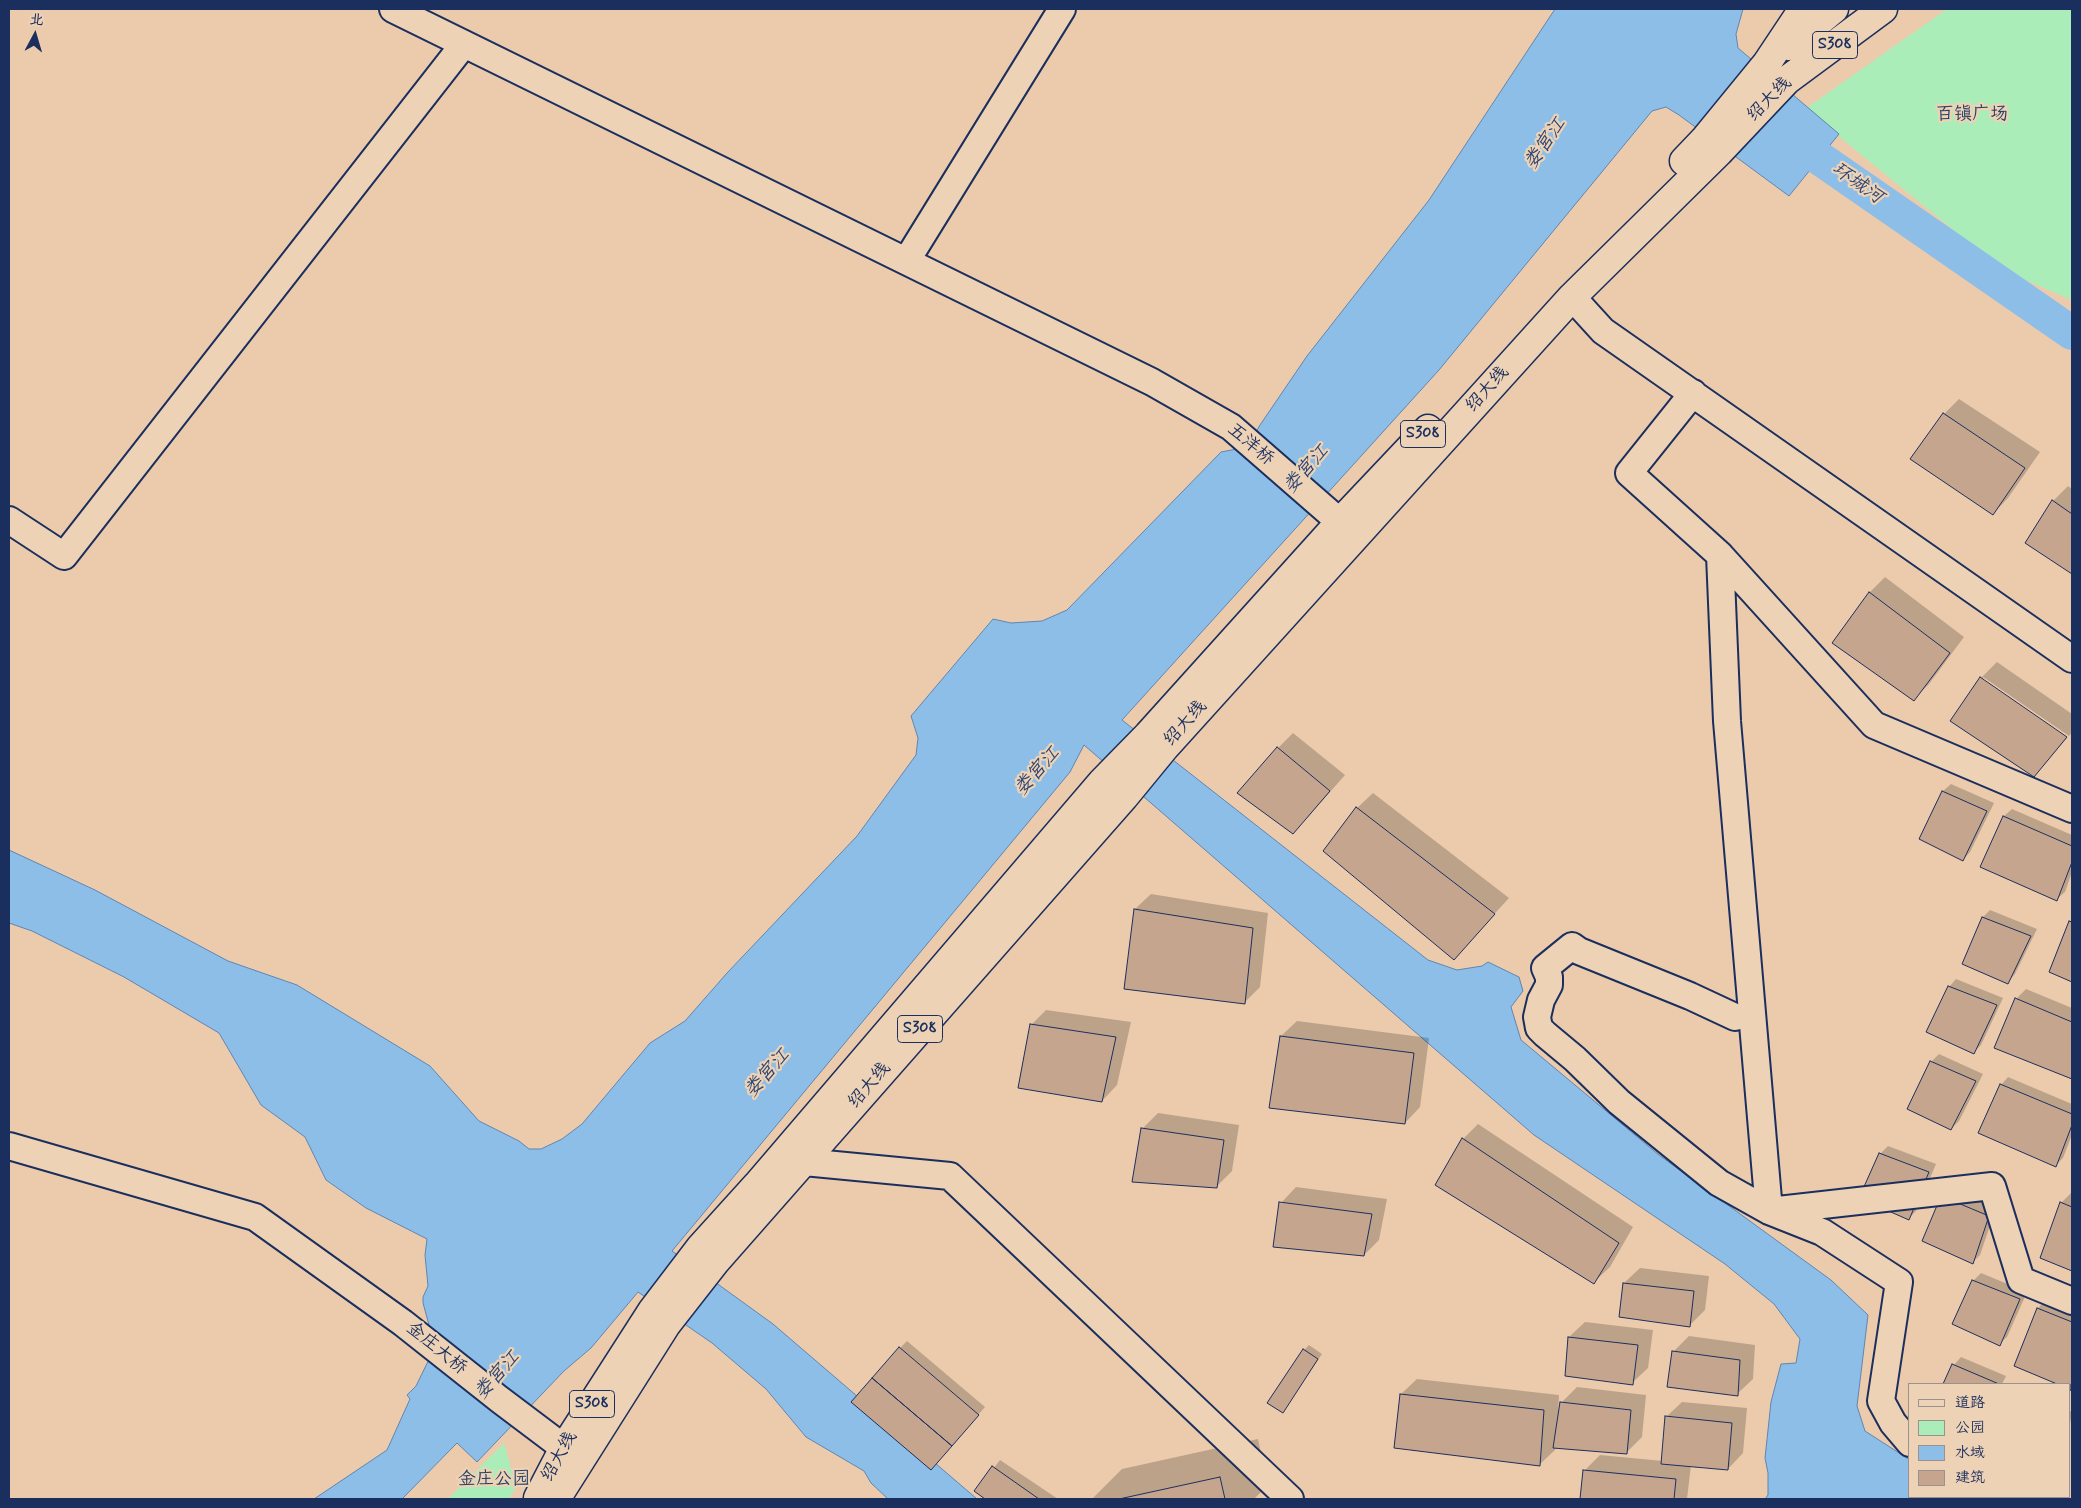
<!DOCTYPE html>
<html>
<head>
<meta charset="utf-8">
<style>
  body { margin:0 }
  #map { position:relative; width:2081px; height:1508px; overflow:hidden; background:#eccbac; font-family:Mynerve,"LXGW WenKai TC",sans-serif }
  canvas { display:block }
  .frame { position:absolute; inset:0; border:10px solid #1b2f5e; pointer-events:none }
  .legend { position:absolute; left:1908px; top:1383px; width:162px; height:115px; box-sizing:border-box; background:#eed2b5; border:1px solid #9a9192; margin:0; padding:6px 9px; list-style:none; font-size:15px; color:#1b2f5e }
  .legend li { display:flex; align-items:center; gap:10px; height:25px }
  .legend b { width:25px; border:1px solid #9a9192 }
  .north { position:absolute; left:10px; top:10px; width:50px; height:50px; -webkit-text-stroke:4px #eed2b5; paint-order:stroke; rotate:6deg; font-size:14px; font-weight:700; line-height:20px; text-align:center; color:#1b2f5e }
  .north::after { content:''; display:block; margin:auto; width:18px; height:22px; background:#1b2f5e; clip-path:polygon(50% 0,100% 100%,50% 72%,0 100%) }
</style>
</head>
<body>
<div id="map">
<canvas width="2081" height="1508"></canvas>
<div class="frame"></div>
<ul class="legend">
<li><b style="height:6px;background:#eed2b5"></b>道路</li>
<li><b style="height:14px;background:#aaedb8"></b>公园</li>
<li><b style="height:14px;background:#8cbee8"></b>水域</li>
<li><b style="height:14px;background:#c6a58e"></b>建筑</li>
</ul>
<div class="north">北</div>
</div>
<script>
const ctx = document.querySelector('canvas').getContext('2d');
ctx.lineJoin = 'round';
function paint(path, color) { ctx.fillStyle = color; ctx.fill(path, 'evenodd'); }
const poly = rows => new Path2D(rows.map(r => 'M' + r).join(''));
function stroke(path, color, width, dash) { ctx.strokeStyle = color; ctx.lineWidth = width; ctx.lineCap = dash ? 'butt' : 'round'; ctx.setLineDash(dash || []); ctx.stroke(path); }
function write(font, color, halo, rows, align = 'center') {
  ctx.font = font + ' Mynerve,"LXGW WenKai TC",sans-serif'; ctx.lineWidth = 4.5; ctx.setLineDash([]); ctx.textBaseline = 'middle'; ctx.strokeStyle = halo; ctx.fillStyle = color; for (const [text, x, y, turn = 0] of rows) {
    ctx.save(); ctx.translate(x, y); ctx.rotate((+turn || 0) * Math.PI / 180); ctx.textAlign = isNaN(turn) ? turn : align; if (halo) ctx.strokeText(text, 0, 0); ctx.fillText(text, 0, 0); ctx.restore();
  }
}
paint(poly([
  [1947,9,2072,9,2072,300,2004,271,1805,109],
  [504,1443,516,1487,509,1499,448,1499]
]), '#aaedb8');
const water = poly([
  [1555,9,1743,9,1736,34,1738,48,1839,134,1789,196,1679,115,1666,107,1652,111,1439,370,1122,720,1428,960,1457,970,1482,966,1488,962,1519,977,1523,991,1511,1007,1521,1040,1659,1155,1831,1280,1868,1315,1857,1406,1865,1431,1910,1460,1910,1497,1979,1497,1985,1499,1765,1499,1768,1495,1768,1473,1765,1458,1771,1402,1781,1364,1796,1363,1800,1339,1774,1304,1725,1264,1534,1135,1084,745,1070,772,672,1251,773,1324,977,1499,888,1499,871,1483,864,1471,806,1437,766,1389,712,1343,638,1292,591,1348,564,1371,477,1462,457,1443,402,1499,314,1499,387,1450,410,1399,407,1395,416,1386,435,1347,423,1303,423,1297,428,1286,425,1255,427,1239,366,1208,326,1180,305,1137,261,1105,219,1033,124,977,32,931,9,923,9,850,95,890,228,961,297,985,430,1066,479,1121,519,1141,529,1149,541,1149,562,1139,582,1124,650,1043,685,1021,727,973,857,836,916,755,918,738,911,716,993,619,1011,623,1042,621,1067,610,1221,452,1247,447,1260,425,1307,356,1429,200,1555,9]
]);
paint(water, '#8cbee8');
stroke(water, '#5f85b1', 1);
paint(poly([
  [1959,399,2040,452,2008,498,1993,514,1944,414],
  [2068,486,2072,489,2072,572,2027,543,2053,501],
  [1885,577,1964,637,1929,684,1914,699,1834,642,1870,592],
  [1997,662,2072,714,2072,732,2069,736,1983,677,1983,680,2067,738,2034,776,1952,721,1981,678],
  [1293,733,1345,775,1308,817,1278,748],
  [1951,784,1994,803,1970,852,1963,860,1921,838,1943,791],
  [1373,793,1509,898,1454,958,1357,808],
  [2012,809,2072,835,2072,872,2065,892,2057,899,1982,867,2004,816],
  [1151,894,1268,913,1260,987,1245,1002,1126,988,1135,909],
  [1990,910,2037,929,2015,974,2008,982,1983,917],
  [2072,919,2072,981,2050,972],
  [1956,979,2003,998,1981,1045,1974,1052,1949,987],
  [2026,989,2072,1008,2072,1078,1996,1047,2016,999],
  [1046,1010,1131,1022,1117,1085,1102,1101,1031,1025],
  [1297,1021,1429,1038,1420,1107,1405,1123,1281,1036],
  [1939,1054,1983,1074,1959,1121,1951,1129,1931,1062],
  [2008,1077,2072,1104,2072,1135,2063,1158,2056,1165,2001,1085],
  [1158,1113,1239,1125,1232,1171,1217,1186,1143,1128],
  [1478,1124,1633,1227,1610,1267,1594,1282,1463,1139],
  [1888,1146,1936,1164,1916,1211,1909,1218,1861,1197,1881,1153],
  [1296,1187,1387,1199,1379,1240,1364,1255,1281,1203],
  [1950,1189,1996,1208,1980,1255,1973,1262],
  [2071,1193,2072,1193,2072,1270,2041,1258,2061,1203],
  [1640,1268,1709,1276,1705,1310,1689,1326,1624,1283],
  [1981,1273,2027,1292,2007,1337,1999,1344,1973,1281],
  [2048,1298,2072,1308,2072,1389,2070,1388,2070,1384,2060,1384,2016,1365,2038,1308],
  [1585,1322,1653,1330,1648,1368,1632,1383,1569,1337],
  [1689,1336,1755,1345,1753,1379,1737,1394,1673,1352],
  [907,1341,985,1407,938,1461,900,1348],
  [1309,1345,1322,1354,1283,1412,1304,1350],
  [1961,1357,2006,1376,2002,1384,1945,1384,1954,1365],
  [1417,1379,1559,1395,1558,1415,1560,1415,1561,1403,1577,1387,1646,1395,1642,1437,1626,1453,1555,1447,1555,1450,1539,1465,1401,1394],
  [1682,1402,1747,1408,1743,1453,1728,1469,1691,1465,1687,1499,1581,1499,1585,1470,1600,1455,1663,1461,1666,1417],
  [2070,1411,2072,1412,2070,1424],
  [1258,1439,1268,1485,1254,1499,1092,1499,1122,1469],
  [1000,1460,1058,1499,988,1499,976,1491]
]), '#0003');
stroke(poly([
  [1783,133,2072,333]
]), '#8cbee8', 34);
const building = poly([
  [1943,413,2025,468,1993,515,1910,459,1943,413],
  [2052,500,2072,514,2072,574,2025,543,2052,500],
  [1869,592,1950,653,1914,701,1832,643,1869,592],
  [1980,677,2067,737,2034,777,1950,721,1980,677],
  [1277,747,1330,791,1293,834,1237,793,1277,747],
  [1942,791,1987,811,1963,861,1919,839,1942,791],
  [1356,807,1495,914,1454,960,1323,851,1356,807],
  [2003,816,2072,846,2072,862,2057,901,1980,867,2003,816],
  [1134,909,1253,928,1245,1004,1124,989,1134,909],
  [1982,917,2031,936,2008,984,1962,964,1982,917],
  [2069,921,2072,922,2072,982,2049,972,2069,921],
  [1948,986,1997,1005,1974,1054,1926,1032,1948,986],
  [2015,998,2072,1022,2072,1079,1994,1048,2015,998],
  [1030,1024,1116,1037,1102,1102,1018,1088,1030,1024],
  [1280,1036,1414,1053,1405,1124,1269,1108,1280,1036],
  [1930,1061,1976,1081,1951,1130,1907,1109,1930,1061],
  [2000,1084,2072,1114,2072,1125,2056,1167,1978,1133,2000,1084],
  [1141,1128,1224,1140,1217,1188,1132,1182,1141,1128],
  [1462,1138,1619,1243,1594,1284,1435,1185,1462,1138],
  [1879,1153,1929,1172,1909,1220,1859,1198,1879,1153],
  [1941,1196,1989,1216,1973,1264,1922,1241,1941,1196],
  [1279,1202,1372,1214,1364,1256,1273,1247,1279,1202],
  [2060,1202,2072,1207,2072,1271,2040,1258,2060,1202],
  [1972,1280,2020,1299,2000,1346,1952,1324,1972,1280],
  [1623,1283,1694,1291,1690,1327,1619,1317,1623,1283],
  [2037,1308,2072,1322,2072,1391,2070,1390,2070,1384,2057,1384,2014,1366,2037,1308],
  [1568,1337,1638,1345,1633,1385,1565,1376,1568,1337],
  [899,1347,979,1415,952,1446,872,1378,899,1347],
  [1303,1349,1318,1359,1283,1413,1267,1403,1303,1349],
  [1672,1351,1740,1360,1738,1396,1667,1387,1672,1351],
  [1952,1364,1999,1384,1943,1384,1952,1364],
  [872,1378,952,1446,931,1470,851,1402,872,1378],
  [1400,1394,1544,1410,1540,1466,1394,1448,1400,1394],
  [1560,1402,1631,1410,1627,1454,1553,1448,1560,1402],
  [1665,1416,1732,1423,1728,1470,1661,1464,1665,1416],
  [992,1466,1039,1499,985,1499,974,1491,992,1466],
  [1583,1470,1676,1479,1674,1499,1580,1499,1583,1470],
  [1220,1477,1225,1499,1119,1499,1220,1477]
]);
paint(building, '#c6a58e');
stroke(building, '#1b2f5e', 1);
const minor = poly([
  [393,9,1152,382,1231,427,1340,522],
  [907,260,1062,9],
  [1572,297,1603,331,2072,659],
  [1693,393,1629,473,1720,555,1727,721,1769,1211,1992,1186,2021,1280,2072,1301],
  [9,520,64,556,464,44],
  [1720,555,1874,725,2072,809],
  [1735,1017,1690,996,1579,951,1572,946,1545,968,1549,977,1549,985,1541,1000,1537,1017,1539,1028,1545,1034,1575,1059,1619,1102,1719,1183,1769,1211,1822,1232,1899,1282,1881,1401,1893,1423,1910,1443],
  [9,1146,255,1217,403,1323,499,1399,564,1448],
  [804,1162,950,1176,1290,1499],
  [2047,1497,2053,1499]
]);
const major = poly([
  [1789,46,1834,9],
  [1684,161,1704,140,1767,63,1803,9],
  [538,1498,564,1448,652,1311,700,1248,757,1185,1102,782,1148,735,1340,522,1428,429],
  [556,1499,666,1325,716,1261,1124,797,1165,747,1572,297,1719,152,1787,80,1883,9]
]);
stroke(minor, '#1b2f5e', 30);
stroke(major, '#1b2f5e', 31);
stroke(minor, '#eed2b5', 26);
stroke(major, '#eed2b5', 28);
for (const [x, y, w] of [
  [1835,45,45],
  [1423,434,45],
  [920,1029,45],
  [592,1404,45]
]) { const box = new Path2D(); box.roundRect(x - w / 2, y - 13.5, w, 27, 4); ctx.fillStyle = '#eed2b5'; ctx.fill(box); stroke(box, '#1b2f5e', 1); }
write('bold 16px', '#1b2f5e', null, [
  ["S308",1835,45],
  ["S308",1423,434],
  ["S308",920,1029],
  ["S308",592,1404]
]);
write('18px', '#1b2f5e', '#eed2b5', [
  ["绍大线",1770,100,-45],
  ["绍大线",1488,390,-48],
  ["五洋桥",1250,445,40],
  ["绍大线",1186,724,-48],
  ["绍大线",870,1086,-49],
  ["金庄大桥",436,1349,39],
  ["绍大线",560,1457,-61]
]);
write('18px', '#294267', '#eed2b5', [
  ["百镇广场",1972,115],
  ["金庄公园",494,1480]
]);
write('italic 19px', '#2c4473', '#eed2b5', [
  ["娄宫江",1546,144,-55],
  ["环城河",1857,184,35],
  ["娄宫江",1307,470,-48],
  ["娄宫江",1038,772,-48],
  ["娄宫江",768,1074,-48],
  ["娄宫江",498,1376,-48]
]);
</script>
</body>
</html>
